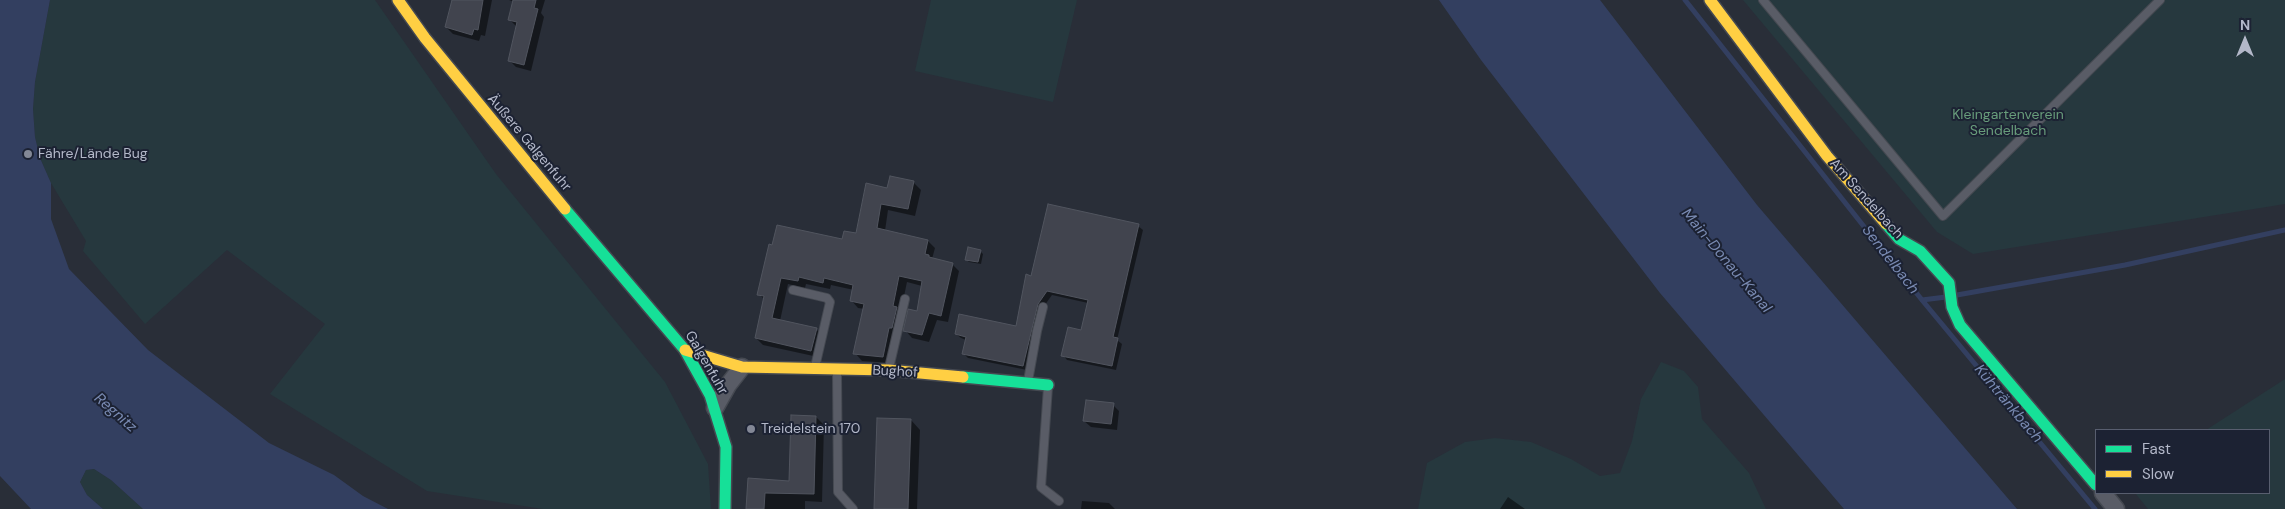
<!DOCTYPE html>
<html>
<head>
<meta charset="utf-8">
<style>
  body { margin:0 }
  #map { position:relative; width:2285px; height:509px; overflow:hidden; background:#292e38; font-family:"DM Sans",sans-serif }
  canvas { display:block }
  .legend { position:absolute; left:2095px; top:429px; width:175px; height:65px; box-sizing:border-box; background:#1c2233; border:1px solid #585e6f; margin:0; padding:6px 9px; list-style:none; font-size:15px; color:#b3b8c9 }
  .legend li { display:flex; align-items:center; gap:10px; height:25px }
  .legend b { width:25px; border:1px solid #585e6f }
  .north { position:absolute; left:2220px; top:15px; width:50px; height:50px; -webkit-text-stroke:4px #1c2233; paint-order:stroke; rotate:0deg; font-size:14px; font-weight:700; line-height:20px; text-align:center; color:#b3b8c9 }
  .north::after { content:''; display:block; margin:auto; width:18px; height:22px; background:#b3b8c9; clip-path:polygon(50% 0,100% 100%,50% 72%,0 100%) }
</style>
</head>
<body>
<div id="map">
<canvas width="2285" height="509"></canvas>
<ul class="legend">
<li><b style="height:6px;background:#16e098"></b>Fast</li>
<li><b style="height:6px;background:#ffcf43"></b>Slow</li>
</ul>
<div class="north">N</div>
</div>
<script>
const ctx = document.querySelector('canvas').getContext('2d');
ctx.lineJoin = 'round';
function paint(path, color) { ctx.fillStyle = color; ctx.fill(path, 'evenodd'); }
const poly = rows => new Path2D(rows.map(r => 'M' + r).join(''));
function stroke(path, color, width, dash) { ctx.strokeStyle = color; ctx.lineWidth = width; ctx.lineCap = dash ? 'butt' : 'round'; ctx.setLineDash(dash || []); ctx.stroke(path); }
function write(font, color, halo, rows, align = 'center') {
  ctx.font = font + ' "DM Sans",sans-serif'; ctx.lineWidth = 4; ctx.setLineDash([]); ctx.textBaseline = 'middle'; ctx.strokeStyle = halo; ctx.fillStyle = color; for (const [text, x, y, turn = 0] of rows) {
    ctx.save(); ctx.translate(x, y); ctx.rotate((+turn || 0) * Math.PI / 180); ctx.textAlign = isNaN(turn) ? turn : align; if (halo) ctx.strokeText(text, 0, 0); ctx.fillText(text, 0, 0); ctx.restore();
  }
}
paint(poly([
  [50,0,375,0,496,174,665,382,708,464,711,509,543,509,427,491,270,394,325,324,227,250,145,324,83,251,86,241,51,183,40,158,35,137,33,109,35,82],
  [931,0,1077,0,1053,102,915,71],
  [1743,0,2285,0,2285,204,1973,254,1937,232],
  [1661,362,1684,371,1698,387,1702,419,1749,473,1766,509,1418,509,1427,463,1465,442,1495,438,1531,442,1571,459,1600,476,1620,473,1632,441,1641,399],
  [2285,379,2285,509,2148,509,2135,493,2269,493,2269,430,2206,430],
  [94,469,111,480,143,509,103,509,87,495,80,482,86,470]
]), '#26383e');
paint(poly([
  [0,0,50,0,35,82,33,109,35,137,40,158,51,183,51,219,69,269,148,350,269,443,334,475,363,496,388,509,143,509,111,480,94,469,86,470,80,482,87,495,103,509,31,509,0,476],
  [1439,0,1600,0,1757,205,2017,509,1844,509,1660,293,1481,60]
]), '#333f60');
paint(poly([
  [455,0,492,0,485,36,481,35,479,41,453,34,446,27],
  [509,0,545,0,541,13,544,17,531,71,516,67,509,60,517,27,510,20,514,2],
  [913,182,921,190,915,216,888,210,885,231,928,241,935,248,932,259,952,264,959,271,948,322,937,320,929,342,912,338,905,330,918,312,922,286,907,282,890,363,862,361,855,353,865,309,858,308,851,300,854,290,831,285,830,289,806,284,805,288,788,284,780,321,816,329,823,336,818,357,763,345,756,338,765,300,759,294,769,246,843,241,856,235,888,190],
  [1138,226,1143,230,1117,340,1122,344,1116,370,1067,360,1063,355,1082,331,1088,303,1052,295,1042,309,1027,370,968,358,963,353,966,340,961,338,956,334,1017,328,1032,278],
  [980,251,983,254,981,264,969,262,966,259],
  [1113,405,1119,411,1117,430,1091,427,1084,421],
  [816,417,824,425,822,502,805,501,805,509,748,509,750,479,790,482],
  [911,420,920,430,917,509,876,509],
  [1508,497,1525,509,1500,509],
  [1082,501,1109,503,1115,509,1081,509]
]), '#0007');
stroke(poly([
  [1685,0,1922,300,2095,509],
  [1957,295,2125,265,2285,230],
  [1922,300,1946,297]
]), '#333f60', 5);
const building = poly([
  [452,0,483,0,478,30,474,29,472,35,445,27,452,0],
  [513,0,536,0,534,8,538,9,524,65,508,61,517,22,508,20,513,0],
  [890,176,914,181,908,209,881,204,877,228,928,240,925,254,929,255,929,257,953,263,941,316,929,313,922,335,903,331,908,309,917,311,922,281,899,276,893,306,897,307,892,328,889,328,883,357,853,354,864,304,850,301,853,285,824,278,823,283,799,277,798,281,781,278,772,318,817,328,811,351,755,338,764,296,757,295,769,244,772,245,777,225,842,239,844,231,856,233,866,183,887,188,890,176],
  [1048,204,1139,224,1113,337,1118,338,1112,366,1061,356,1068,327,1081,330,1088,300,1047,291,1038,304,1023,366,962,354,966,337,955,334,959,314,1016,326,1026,274,1031,276,1048,204],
  [968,247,981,250,978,262,965,260,968,247],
  [1086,400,1114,403,1111,424,1083,421,1086,400],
  [791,415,816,416,814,494,765,493,764,509,746,509,748,478,789,481,791,415],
  [877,418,911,419,908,509,874,509,877,418]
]);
paint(building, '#41444e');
stroke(building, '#51555f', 1);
const lane = poly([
  [1763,0,1943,216,2160,0],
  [793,290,827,298,830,302,815,367],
  [889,368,905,299],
  [837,372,838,492,853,509],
  [1028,381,1037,331,1043,307],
  [1048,387,1041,487,1059,501]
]);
const street = poly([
  [715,408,728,385,742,367],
  [2103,493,2116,509]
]);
const fast = poly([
  [565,209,685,350,710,395,726,447,725,509],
  [1886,224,1899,239,1920,251,1949,283,1952,307,1960,325,2096,485],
  [963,377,1048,385]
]);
const slow = poly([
  [398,0,425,38,565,209],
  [1710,0,1827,156,1886,224],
  [685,350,742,367,888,370,963,377]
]);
stroke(lane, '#454951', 10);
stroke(street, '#454951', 19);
stroke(fast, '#454951', 14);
stroke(slow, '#454951', 14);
stroke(lane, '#595c66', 8);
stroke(street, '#595c66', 16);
stroke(fast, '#16e098', 11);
stroke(slow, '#ffcf43', 11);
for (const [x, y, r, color] of [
  [28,154,5,"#838896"],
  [751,429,5,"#838896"]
]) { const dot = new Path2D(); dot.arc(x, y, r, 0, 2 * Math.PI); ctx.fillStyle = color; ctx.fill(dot); stroke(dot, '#1c2233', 2); }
write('14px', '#689c7b', '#1c2233', [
  ["Kleingartenverein",2008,115],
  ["Sendelbach",2008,131]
]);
write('14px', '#b3b8c9', '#1c2233', [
  ["Äußere Galgenfuhr",529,143,50],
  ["Am Sendelbach",1866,199,48],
  ["Galgenfuhr",706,363,60],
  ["Bughof",895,372,3]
]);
write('14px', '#b3b8c9', '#1c2233', [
  ["Fähre/Lände Bug",38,154],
  ["Treidelstein 170",761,429]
], 'left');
write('italic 15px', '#798ab2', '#1c2233', [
  ["Sendelbach",1890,260,52],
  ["Main-Donau-Kanal",1726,261,50],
  ["Kühtränkbach",2008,404,50],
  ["Regnitz",115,413,41]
]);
</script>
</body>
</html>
